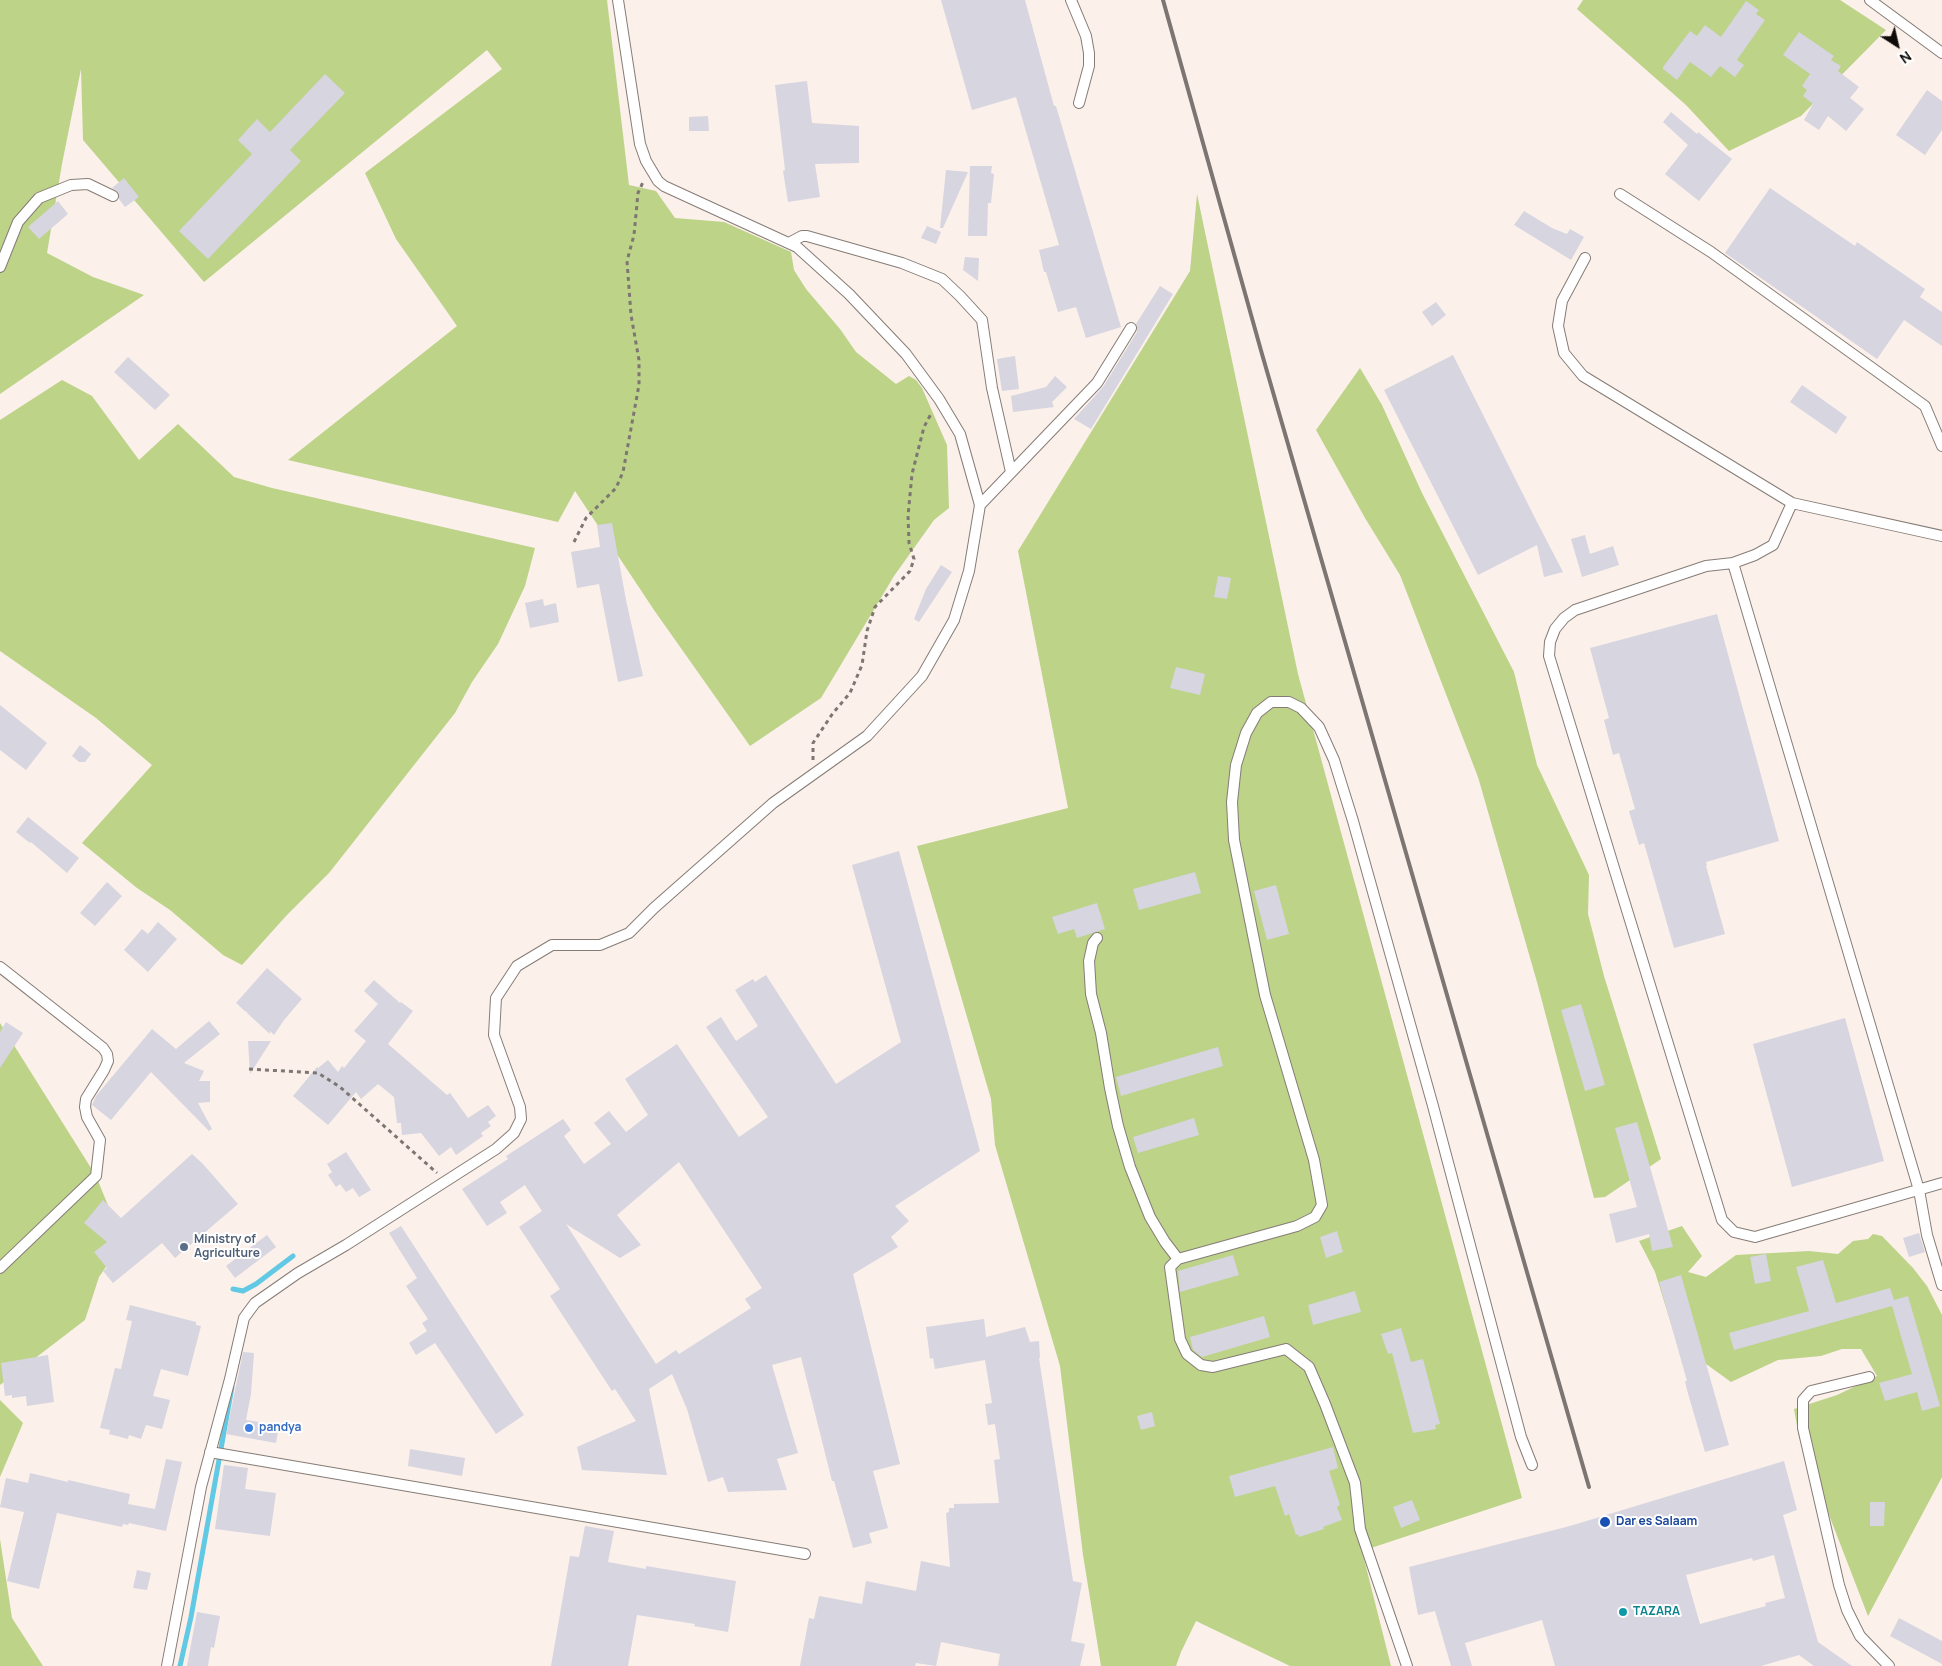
<!DOCTYPE html>
<html>
<head>
<meta charset="utf-8">
<style>
  body { margin:0 }
  #map { position:relative; width:1942px; height:1666px; overflow:hidden; background:#fcf0ea; font-family:Manrope,sans-serif }
  canvas { display:block }
  .north { position:absolute; left:1872px; top:20px; width:50px; height:50px; -webkit-text-stroke:4px #fff; paint-order:stroke; rotate:145deg; font-size:14px; font-weight:700; line-height:20px; text-align:center; color:#0f0b09 }
  .north::after { content:''; display:block; margin:auto; width:18px; height:22px; background:#0f0b09; clip-path:polygon(50% 0,100% 100%,50% 72%,0 100%) }
</style>
</head>
<body>
<div id="map">
<canvas width="1942" height="1666"></canvas>
<div class="north">N</div>
</div>
<script>
const ctx = document.querySelector('canvas').getContext('2d');
ctx.lineJoin = 'round';
function paint(path, color) { ctx.fillStyle = color; ctx.fill(path, 'evenodd'); }
const poly = rows => new Path2D(rows.map(r => 'M' + r).join(''));
function stroke(path, color, width, dash) { ctx.strokeStyle = color; ctx.lineWidth = width; ctx.lineCap = dash ? 'butt' : 'round'; ctx.setLineDash(dash || []); ctx.stroke(path); }
function write(font, color, halo, rows, align = 'center') {
  ctx.font = font + ' Manrope,sans-serif'; ctx.lineWidth = 4; ctx.setLineDash([]); ctx.textBaseline = 'middle'; ctx.strokeStyle = halo; ctx.fillStyle = color; for (const [text, x, y, turn = 0] of rows) {
    ctx.save(); ctx.translate(x, y); ctx.rotate((+turn || 0) * Math.PI / 180); ctx.textAlign = isNaN(turn) ? turn : align; if (halo) ctx.strokeText(text, 0, 0); ctx.fillText(text, 0, 0); ctx.restore();
  }
}
paint(poly([
  [0,0,607,0,629,185,656,191,675,218,724,222,791,252,794,270,806,289,840,329,856,352,896,384,909,376,916,380,922,388,947,445,949,508,934,520,894,576,821,698,750,746,654,610,575,491,558,522,288,460,457,326,396,239,365,173,502,69,487,50,204,282,83,140,81,69,62,164,47,253,93,277,144,295,0,394],
  [1583,0,1840,0,1886,30,1801,116,1729,151,1686,105,1577,9],
  [1197,194,1298,674,1522,1498,1362,1551,1391,1666,1290,1666,1196,1621,1181,1652,1176,1666,1101,1666,1083,1555,1060,1366,995,1145,991,1099,917,846,1068,808,1018,551,1190,271],
  [1360,368,1382,405,1422,493,1514,672,1537,765,1589,875,1588,914,1604,976,1661,1159,1605,1197,1594,1198,1537,982,1478,777,1400,575,1365,518,1316,430],
  [62,380,92,396,139,460,178,424,234,477,272,488,535,548,525,586,498,644,472,682,455,713,329,873,286,916,242,965,223,955,170,910,137,888,82,843,152,765,96,718,0,651,0,420],
  [0,1023,96,1176,123,1242,99,1277,85,1320,0,1385],
  [1682,1226,1702,1256,1688,1272,1706,1277,1736,1255,1809,1251,1838,1254,1853,1241,1868,1239,1873,1234,1882,1236,1913,1268,1927,1286,1942,1315,1942,1477,1868,1616,1799,1437,1794,1409,1837,1395,1877,1376,1861,1349,1842,1349,1821,1356,1778,1360,1731,1382,1677,1343,1655,1272,1639,1241],
  [0,1400,23,1423,0,1477],
  [0,1539,12,1618,43,1666,0,1666]
]), '#bcd388');
stroke(poly([
  [233,1289,243,1291,256,1284,293,1256],
  [180,1666,191,1617,232,1387]
]), '#62c9e5', 5);
paint(poly([
  [941,0,1025,0,1054,106,1056,106,1121,327,1086,338,1076,307,1058,312,1046,272,1044,272,1039,250,1059,245,1016,97,972,110],
  [1746,1,1759,10,1756,14,1765,20,1737,60,1744,65,1735,77,1720,66,1711,77,1690,62,1677,80,1663,69,1663,67,1690,31,1697,36,1705,25,1721,37],
  [1799,32,1834,56,1831,60,1841,66,1838,71,1859,87,1850,98,1864,109,1846,131,1828,116,1819,130,1804,120,1813,104,1803,96,1807,90,1802,86,1810,74,1783,55],
  [325,74,345,93,290,150,301,161,208,259,179,231,252,154,238,140,257,119,270,132],
  [807,81,812,123,859,126,859,163,815,164,820,197,788,202,783,171,785,170,775,85],
  [1927,90,1942,101,1942,130,1925,155,1896,135],
  [1671,112,1697,134,1698,132,1732,159,1699,201,1665,174,1688,145,1663,122],
  [708,116,709,131,689,131,689,117],
  [970,166,992,166,991,173,994,174,991,203,988,203,987,236,968,236],
  [946,170,968,172,943,228,940,228],
  [124,178,139,197,125,207,119,199,118,192,112,188],
  [1770,188,1855,246,1857,242,1925,289,1920,297,1942,312,1942,346,1904,320,1877,359,1725,253],
  [58,201,68,214,39,239,28,227],
  [1524,211,1552,228,1567,234,1570,229,1584,237,1571,260,1514,225],
  [927,226,941,232,936,244,921,238],
  [965,257,979,258,978,281,963,270],
  [1160,286,1173,294,1091,429,1074,419,1103,387,1137,332,1136,324],
  [1436,302,1446,315,1432,326,1422,312],
  [1453,355,1536,520,1563,572,1544,577,1537,545,1478,575,1384,390],
  [1015,356,1019,389,1002,391,997,359],
  [128,357,170,395,155,410,114,372],
  [1055,376,1067,387,1052,402,1054,407,1013,412,1011,396,1046,387],
  [1802,385,1847,417,1836,434,1790,402],
  [612,523,626,600,643,676,618,682,599,584,577,588,571,552,600,547,597,525],
  [1585,535,1590,554,1613,546,1619,565,1582,577,1571,539],
  [941,565,952,572,919,622,914,619,926,589],
  [1218,576,1231,578,1227,599,1214,597],
  [543,599,544,606,556,603,559,622,530,628,525,603],
  [1717,614,1779,841,1706,862,1707,865,1706,866,1725,934,1674,948,1644,843,1639,845,1629,811,1635,809,1619,753,1613,755,1604,720,1609,718,1590,648],
  [1176,667,1205,674,1200,695,1170,688],
  [0,705,47,743,26,770,0,750],
  [80,745,91,754,85,762,79,762,72,756],
  [28,817,79,858,67,873,31,842,30,843,16,832],
  [899,851,980,1151,895,1206,909,1221,891,1237,898,1247,853,1274,900,1464,873,1471,888,1528,869,1533,872,1543,853,1548,834,1481,832,1481,801,1357,772,1365,798,1453,777,1459,787,1490,728,1492,723,1477,708,1482,687,1409,672,1374,649,1389,667,1475,582,1470,577,1447,636,1421,615,1389,612,1391,550,1296,560,1289,519,1227,542,1211,526,1187,525,1185,500,1202,507,1213,487,1226,462,1189,508,1159,506,1156,563,1119,571,1130,564,1136,584,1164,611,1144,594,1123,609,1111,626,1132,648,1115,625,1079,677,1044,739,1137,768,1117,706,1027,721,1017,736,1041,758,1026,735,990,753,979,755,982,766,975,836,1084,901,1042,852,865],
  [679,1162,762,1288,745,1299,751,1308,679,1354,676,1350,656,1364,566,1224,620,1258,641,1245,617,1215],
  [1195,872,1201,893,1139,910,1133,889],
  [107,882,122,896,95,926,80,913],
  [1276,885,1289,934,1267,940,1254,891],
  [1097,903,1105,929,1077,938,1074,929,1058,934,1052,917],
  [158,922,177,939,148,972,124,950,142,929,148,934],
  [267,968,302,999,284,1020,274,1035,270,1031,270,1034,247,1013,247,1011,246,1012,236,1003],
  [374,980,400,1003,401,1002,413,1011,388,1044,447,1095,450,1093,468,1118,488,1105,496,1116,488,1122,491,1126,481,1133,483,1136,456,1155,451,1147,439,1156,421,1133,402,1135,401,1123,397,1123,394,1097,378,1084,361,1099,356,1092,328,1125,293,1096,317,1067,318,1068,328,1060,338,1072,342,1066,344,1068,366,1041,354,1031,378,1004,364,991],
  [1581,1004,1605,1085,1585,1091,1561,1010],
  [1845,1018,1884,1161,1792,1187,1753,1044],
  [209,1021,220,1034,184,1063,204,1071,199,1081,210,1081,210,1102,198,1103,212,1129,209,1131,151,1072,111,1120,92,1105,96,1096,152,1029,176,1049],
  [6,1022,23,1033,0,1068,0,1032],
  [248,1041,271,1041,250,1074],
  [1218,1047,1223,1066,1121,1096,1116,1077],
  [1194,1118,1199,1135,1138,1153,1133,1137],
  [1637,1122,1671,1240,1673,1247,1652,1251,1649,1234,1616,1243,1609,1214,1637,1207,1615,1128],
  [346,1152,371,1190,359,1197,353,1188,346,1192,340,1184,336,1187,328,1175,332,1172,327,1164],
  [192,1154,203,1164,238,1204,175,1258,162,1243,113,1283,103,1271,107,1268,94,1252,107,1242,84,1223,103,1200,121,1218],
  [401,1226,524,1415,496,1434,435,1343,416,1355,409,1343,427,1331,422,1323,428,1319,406,1286,417,1278,389,1233],
  [1337,1231,1343,1252,1326,1258,1320,1237],
  [1919,1233,1925,1252,1909,1257,1903,1238],
  [267,1235,276,1247,235,1278,226,1266],
  [1766,1254,1771,1281,1755,1284,1750,1257],
  [1233,1255,1239,1275,1180,1292,1178,1271],
  [1823,1260,1836,1303,1890,1288,1894,1300,1908,1296,1940,1406,1922,1411,1917,1392,1885,1401,1879,1383,1912,1374,1892,1306,1734,1350,1729,1333,1809,1311,1796,1267],
  [1681,1275,1729,1445,1705,1452,1687,1390,1685,1381,1687,1381,1659,1282],
  [1355,1291,1361,1312,1313,1325,1308,1305],
  [130,1305,196,1322,196,1325,201,1326,188,1376,161,1369,153,1396,170,1400,162,1429,146,1425,141,1439,129,1435,128,1439,109,1434,110,1430,100,1428,115,1368,121,1369,132,1321,126,1320],
  [1264,1316,1270,1337,1202,1357,1193,1350,1190,1337],
  [984,1319,986,1337,1025,1327,1030,1342,1039,1341,1040,1358,1039,1358,1073,1581,1082,1583,1071,1641,1085,1644,1080,1666,998,1666,1000,1654,941,1642,936,1666,916,1663,915,1666,800,1666,809,1618,814,1619,819,1596,862,1604,866,1581,916,1591,921,1561,950,1567,946,1513,949,1512,949,1508,954,1508,954,1504,999,1503,994,1460,1000,1459,995,1424,988,1425,985,1404,992,1403,985,1360,935,1369,933,1358,930,1359,926,1327],
  [1401,1328,1411,1362,1423,1359,1440,1424,1435,1425,1436,1429,1413,1433,1392,1353,1388,1354,1381,1334],
  [243,1352,254,1353,251,1394,246,1420,279,1425,276,1443,226,1434],
  [48,1355,54,1402,27,1406,26,1396,12,1398,12,1395,5,1396,1,1363],
  [1152,1412,1155,1426,1141,1430,1137,1416],
  [1333,1447,1338,1468,1329,1471,1340,1505,1337,1507,1342,1520,1323,1527,1324,1529,1299,1537,1298,1534,1296,1535,1289,1514,1285,1516,1275,1486,1235,1497,1229,1476],
  [410,1449,465,1458,462,1476,408,1466],
  [166,1459,182,1462,166,1531,129,1523,128,1525,123,1524,122,1527,57,1513,39,1589,7,1581,24,1512,0,1507,6,1478,28,1483,30,1473,68,1482,68,1480,130,1494,128,1504,155,1509],
  [1784,1461,1797,1510,1783,1515,1818,1642,1852,1666,1814,1666,1799,1655,1761,1666,1555,1666,1542,1620,1465,1643,1472,1666,1451,1666,1435,1611,1418,1615,1409,1567,1570,1526],
  [1774,1555,1785,1598,1765,1603,1766,1606,1700,1624,1686,1575,1752,1558,1753,1561],
  [224,1465,248,1468,245,1489,276,1493,270,1536,215,1529],
  [1412,1500,1420,1520,1401,1528,1393,1507],
  [1870,1502,1885,1502,1884,1526,1870,1526],
  [585,1526,614,1531,608,1562,646,1569,646,1566,736,1581,728,1632,694,1626,695,1624,637,1615,628,1666,551,1666,570,1556,579,1557],
  [137,1570,151,1573,147,1590,133,1588],
  [197,1612,220,1616,214,1648,211,1647,208,1666,187,1666],
  [1899,1618,1942,1641,1942,1664,1890,1636]
]), '#d6d5e0');
const service = poly([
  [1071,0,1086,36,1089,53,1089,66,1079,103],
  [1870,0,1942,53],
  [1620,194,1711,252,1925,406,1942,446],
  [789,243,802,236,807,236,902,263,942,279,960,296,982,320,992,388,1011,472],
  [1585,258,1562,301,1558,326,1564,353,1583,376,1792,503,1942,536],
  [0,267,18,222,39,198,71,185,88,184,113,196],
  [1792,503,1773,545,1755,555,1733,563,1706,566,1575,610,1564,618,1555,629,1550,642,1549,656,1722,1220,1734,1232,1755,1237,1942,1183],
  [980,505,1097,383,1131,328],
  [1733,563,1919,1190,1927,1235,1942,1285],
  [1097,938,1093,943,1089,961,1091,994,1101,1033,1110,1088,1118,1126,1130,1167,1150,1217,1165,1242,1178,1259],
  [0,967,103,1048,107,1054,108,1061,104,1070,86,1099,85,1107,87,1117,100,1140,96,1176,0,1268],
  [1869,1377,1811,1391,1803,1400,1803,1428,1839,1585,1847,1610,1860,1636,1889,1666],
  [210,1452,805,1554],
  [167,1666,201,1487,230,1379,244,1318,255,1303,298,1273,346,1245,496,1149,514,1133,521,1119,520,1107,494,1035,496,998,517,966,552,945,600,945,629,933,654,908,773,803,867,736,922,676,954,620,969,571,980,505,960,434,939,399,906,354,849,294,797,247,664,186,658,181,646,161,640,144,618,0],
  [1407,1666,1360,1529,1355,1483,1325,1404,1309,1367,1286,1349,1213,1367,1201,1365,1187,1354,1180,1339,1170,1267,1178,1259,1297,1226,1315,1217,1322,1205,1314,1160,1265,995,1234,840,1232,802,1236,765,1246,733,1257,713,1271,702,1289,702,1301,708,1319,727,1334,760,1353,821,1433,1106,1521,1437,1532,1465]
]);
stroke(service, '#867c76', 12);
stroke(poly([
  [574,542,586,518,616,488,623,472,639,385,639,360,631,315,627,261,634,235,638,193,643,182],
  [813,760,813,743,833,713,850,693,862,665,867,631,875,607,910,571,914,559,909,543,908,516,912,474,924,427,932,412],
  [249,1069,318,1073,340,1087,437,1173]
]), '#7e7672', 3, [4, 4]);
stroke(service, '#fff', 10);
stroke(poly([
  [1163,0,1262,354,1589,1487]
]), '#7d7572', 4);
for (const [x, y, r, color] of [
  [184,1247,5,"#5c6f8a"],
  [249,1428,5,"#3f7fe0"],
  [1605,1522,6,"#1a4fb4"],
  [1623,1612,5,"#0f9aa8"]
]) { const dot = new Path2D(); dot.arc(x, y, r, 0, 2 * Math.PI); ctx.fillStyle = color; ctx.fill(dot); stroke(dot, '#fff', 2); }
write('bold 12px', '#4e5e75', '#fff', [
  ["Ministry of",194,1240],
  ["Agriculture",194,1254]
], 'left');
write('bold 12px', '#366cbe', '#fff', [
  ["pandya",259,1428]
], 'left');
write('bold 12px', '#164399', '#fff', [
  ["Dar es Salaam",1616,1522]
], 'left');
write('bold 12px', '#0d838f', '#fff', [
  ["TAZARA",1633,1612]
], 'left');
</script>
</body>
</html>
